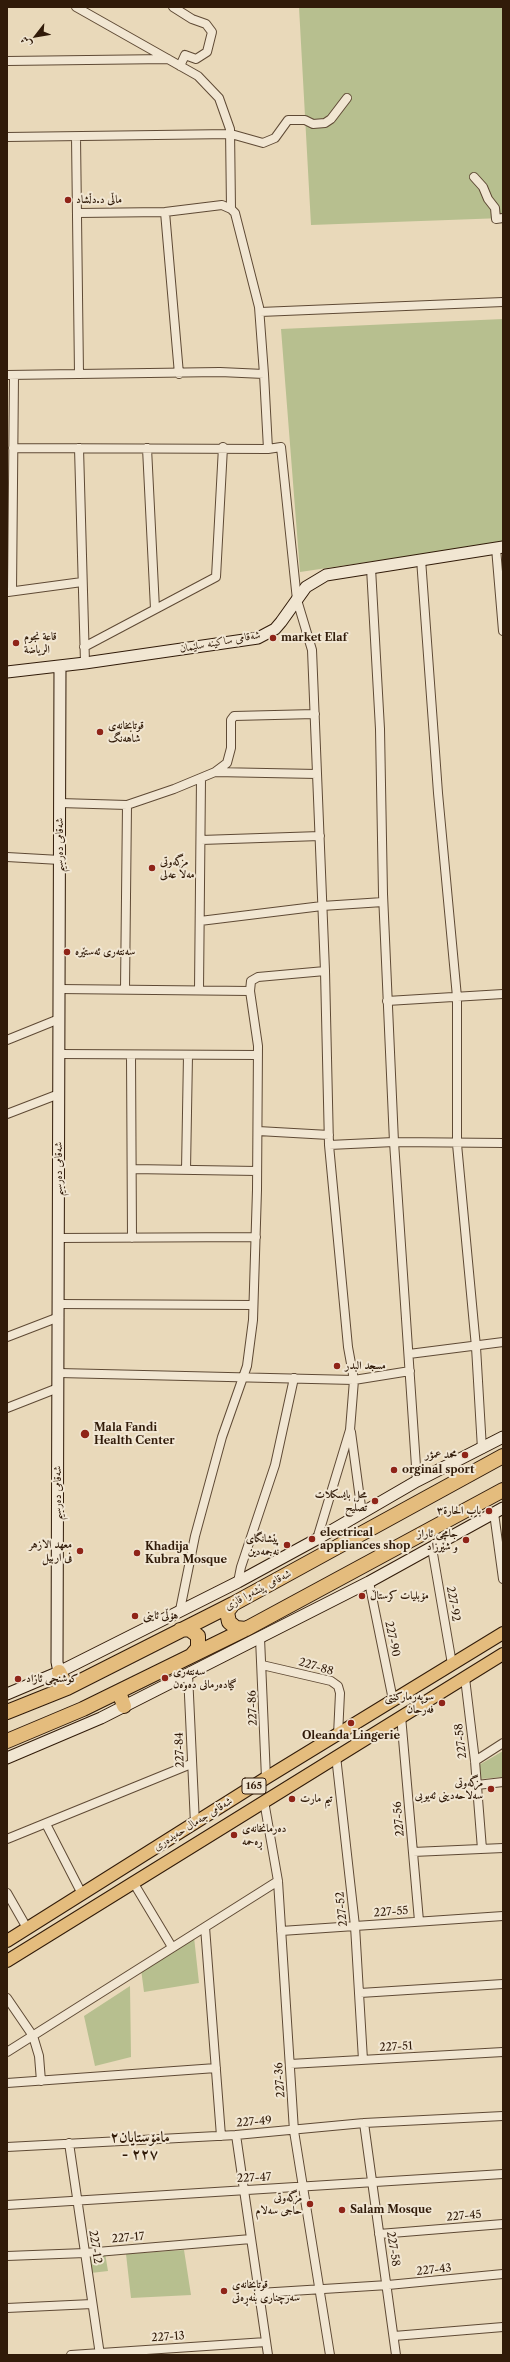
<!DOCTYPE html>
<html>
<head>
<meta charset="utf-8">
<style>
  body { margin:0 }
  #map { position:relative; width:510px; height:2362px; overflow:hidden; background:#e9d9ba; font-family:"Libre Caslon Text",Amiri,serif }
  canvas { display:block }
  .frame { position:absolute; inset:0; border:8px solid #311b09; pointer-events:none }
  .north { position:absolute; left:16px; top:16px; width:40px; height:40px; -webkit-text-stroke:3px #f1e6d2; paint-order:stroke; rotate:239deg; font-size:11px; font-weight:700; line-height:16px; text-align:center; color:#311b09 }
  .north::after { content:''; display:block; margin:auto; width:14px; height:18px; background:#311b09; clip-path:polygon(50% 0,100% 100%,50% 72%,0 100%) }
</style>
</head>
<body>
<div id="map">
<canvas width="510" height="2362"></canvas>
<div class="frame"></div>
<div class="north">ش</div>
</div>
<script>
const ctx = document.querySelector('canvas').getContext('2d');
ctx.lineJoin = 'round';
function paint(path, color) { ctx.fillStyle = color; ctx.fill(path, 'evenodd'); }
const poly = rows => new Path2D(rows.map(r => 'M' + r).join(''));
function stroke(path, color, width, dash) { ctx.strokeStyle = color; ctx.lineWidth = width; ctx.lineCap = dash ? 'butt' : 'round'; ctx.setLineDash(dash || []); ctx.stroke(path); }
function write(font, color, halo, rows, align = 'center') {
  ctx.font = font + ' "Libre Caslon Text",Amiri,serif'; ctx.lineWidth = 4; ctx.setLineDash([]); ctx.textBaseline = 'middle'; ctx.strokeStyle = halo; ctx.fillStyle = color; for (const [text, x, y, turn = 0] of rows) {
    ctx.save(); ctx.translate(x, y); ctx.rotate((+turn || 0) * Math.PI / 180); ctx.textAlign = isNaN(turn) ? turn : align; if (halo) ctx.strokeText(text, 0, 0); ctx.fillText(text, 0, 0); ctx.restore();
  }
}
paint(poly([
  [299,7,503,7,503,218,311,225],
  [503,319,503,542,300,572,281,329],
  [503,1751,503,1777,481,1779,479,1765],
  [194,1937,199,1983,144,1992,141,1969],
  [130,1986,131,2057,95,2066,84,2016],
  [184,2250,191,2295,131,2298,126,2254],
  [105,2253,108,2271,91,2273,88,2256]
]), '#b7bf8f');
const street = poly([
  [76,7,198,76,219,98,230,129,231,209],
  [173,7,192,19,206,24,212,32,207,52,196,59,185,55,180,66],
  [7,61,168,59],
  [7,137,231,134,263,143,275,138,288,120,305,120,313,124,325,123,331,119,347,98],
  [76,137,79,374],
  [474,177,483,187,488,199,495,208,496,219,503,218],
  [165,212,179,374],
  [78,213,165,212,222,205,231,209,235,213,259,307,264,374],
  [260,312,503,302],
  [7,375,220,372,264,374,268,449],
  [13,448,268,449,281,447,297,600,312,650,325,971,329,1145,348,1347,354,1380,350,1430,317,1539],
  [79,448,85,663],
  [147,448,155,609],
  [496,548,503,631],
  [421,559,438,793,457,997,457,1144,476,1347,482,1449],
  [371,568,380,729,383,894,394,1142,417,1481],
  [12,591,14,375],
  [8,592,82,582],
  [84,647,216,577,223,447],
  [215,772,227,763,231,748,231,720,234,716,315,714],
  [60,803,127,805,174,789,215,772,317,774],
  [201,840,320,836],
  [7,857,60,860],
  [200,921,322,906,383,902],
  [59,989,250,991],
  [125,989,127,805],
  [199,990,201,778],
  [387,1001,503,994],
  [7,1040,59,1019],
  [59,1054,258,1055],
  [131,1055,132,1238],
  [7,1114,59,1094],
  [258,1131,329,1135],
  [329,1145,394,1142,503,1143],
  [132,1169,257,1171],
  [186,1170,188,1055],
  [59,1238,256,1237],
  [59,1304,253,1305],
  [7,1337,59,1317],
  [409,1354,503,1342],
  [59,1373,354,1380,410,1371],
  [7,1408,58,1388],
  [351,1432,362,1514],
  [494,1513,503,1579],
  [432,1548,452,1664],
  [238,1582,241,1567,275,1465,294,1378],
  [369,1582,393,1700],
  [180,1610,195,1536,222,1437,247,1366,253,1320,257,1190,258,1046,250,991,251,981,258,977,325,971],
  [260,1638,266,1778],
  [262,1665,331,1681,338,1686,340,1693,338,1735],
  [188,1674,195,1824],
  [465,1678,475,1761,482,1849],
  [401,1716,419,1921],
  [336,1756,355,1926,363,2060],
  [475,1761,503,1743],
  [477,1785,503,1782],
  [264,1801,278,1881,294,2131,330,2355],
  [46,1824,82,1894],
  [7,1839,191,1764],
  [413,1852,503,1848],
  [133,1882,172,1947],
  [7,1893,27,1928],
  [205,1927,221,2136],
  [281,1931,503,1916],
  [360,1993,503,1984],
  [7,1998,33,2036,39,2056,41,2081],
  [7,2052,278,1881],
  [290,2064,503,2052],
  [7,2083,216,2068],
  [364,2123,396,2355],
  [236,2135,268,2355],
  [69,2143,100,2355],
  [7,2147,236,2135,364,2123,503,2116],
  [7,2205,503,2174],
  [379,2234,503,2224],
  [7,2256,85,2253,251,2239],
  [259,2293,388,2285,503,2274],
  [7,2308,92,2304],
  [394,2336,503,2327],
  [71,2355,266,2342]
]);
const secondary = poly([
  [7,672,85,663,258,638,275,629,281,622,306,587,326,575,503,547],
  [59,1672,57,1662,60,666],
  [7,1694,59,1672,238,1582,317,1539,417,1481,503,1437],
  [7,1758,101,1718,369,1582,503,1508]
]);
const primary = poly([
  [7,1941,266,1778,503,1633],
  [7,1961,503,1654]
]);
const highway = poly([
  [233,1604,227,1612,229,1622,236,1628,246,1629],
  [180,1630,189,1629,198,1636,198,1648,192,1655],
  [59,1672,67,1688],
  [119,1692,124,1706],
  [7,1712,67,1688,233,1604,503,1456],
  [7,1741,83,1709,246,1629,503,1490]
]);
stroke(street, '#5f4a35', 10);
stroke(secondary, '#311b09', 13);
stroke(primary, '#311b09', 14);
stroke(highway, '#311b09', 16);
stroke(street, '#f1e6d2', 8);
stroke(secondary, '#f1e6d2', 11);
stroke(primary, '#e4bc7d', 12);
stroke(highway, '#e4bc7d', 14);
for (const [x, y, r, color] of [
  [68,200,4,"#8f2418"],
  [273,638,4,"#8f2418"],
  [16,643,4,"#8f2418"],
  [100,732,4,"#8f2418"],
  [152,868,4,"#8f2418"],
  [67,952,4,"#8f2418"],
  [337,1366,4,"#8f2418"],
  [85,1434,5,"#8f2418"],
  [465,1455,4,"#8f2418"],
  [394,1470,4,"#8f2418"],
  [375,1501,4,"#8f2418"],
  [489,1511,4,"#8f2418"],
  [312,1539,4,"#8f2418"],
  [466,1540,4,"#8f2418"],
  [287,1545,4,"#8f2418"],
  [80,1551,4,"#8f2418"],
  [137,1553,4,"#8f2418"],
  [362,1596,4,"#8f2418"],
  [135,1616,4,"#8f2418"],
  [165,1678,4,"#8f2418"],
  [18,1679,4,"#8f2418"],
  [442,1703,4,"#8f2418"],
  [351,1723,4,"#8f2418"],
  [491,1789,4,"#8f2418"],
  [292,1799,4,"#8f2418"],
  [234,1835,4,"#8f2418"],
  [310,2204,4,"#8f2418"],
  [342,2210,4,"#8f2418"],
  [224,2291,4,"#8f2418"]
]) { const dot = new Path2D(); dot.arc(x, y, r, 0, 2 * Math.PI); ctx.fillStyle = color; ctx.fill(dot); stroke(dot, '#f1e6d2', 1.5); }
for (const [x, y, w] of [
  [254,1786,24]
]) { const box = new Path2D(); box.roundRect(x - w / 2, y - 8, w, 16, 3); ctx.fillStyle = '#f1e6d2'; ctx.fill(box); stroke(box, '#311b09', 1); }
write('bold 10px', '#311b09', null, [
  ["165",254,1786]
]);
write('bold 11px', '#311b09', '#f1e6d2', [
  ["ماڵی د.دڵشاد",76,200],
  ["قاعة نجوم",24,637],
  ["الرياضة",24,650],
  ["market Elaf",281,638],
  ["قوتابخانەى",108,726],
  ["شاهەنگ",108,739],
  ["مزگەوتی",160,862],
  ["مەلا عەلی",160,875],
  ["سەنتەری ئەستێرە",75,952],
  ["مسجد البدر",345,1366],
  ["Mala Fandi",94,1428],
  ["Health Center",94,1441],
  ["محمد عمؤر",457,1455,"right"],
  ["orginal sport",402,1470],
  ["محل بايسكلات",367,1495,"right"],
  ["تصليح",367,1508,"right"],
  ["باب الحارة٣",481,1511,"right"],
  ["electrical",320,1533],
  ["appliances shop",320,1546],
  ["جامچی ئاراز",458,1534,"right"],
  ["و شێرزاد",458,1547,"right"],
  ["پێشانگای",279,1539,"right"],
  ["نەجمەدین",279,1552,"right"],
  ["معهد الازهر",72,1545,"right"],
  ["فی اربیل",72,1558,"right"],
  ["Khadija",145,1547],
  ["Kubra Mosque",145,1560],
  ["مۆبلیات کرستاڵ",370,1596],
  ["هۆڵی ئاینی",143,1616],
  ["سەنتەری",173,1672],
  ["گیادەرمانی دەوەن",173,1685],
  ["کوشنچی ئازاد",26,1679],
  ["سوپەرمارکێتی",434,1697,"right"],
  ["فەرحان",434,1710,"right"],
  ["Oleanda Lingerie",351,1736,"center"],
  ["مزگەوتی",483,1783,"right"],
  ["سەلاحەدینی ئەیوبی",483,1796,"right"],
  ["تیم مارت",300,1799],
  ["دەرمانخانەی",242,1829],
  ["ڕەحمە",242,1842],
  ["مزگەوتی",302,2198,"right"],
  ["حاجی سەلام",302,2211,"right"],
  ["Salam Mosque",350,2210],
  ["قوتابخانەی",232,2285],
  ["سەرچناری بنەڕەتی",232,2298]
], 'left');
write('11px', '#311b09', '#f1e6d2', [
  ["شەقامی ساکینە سلێمان",220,642,-10],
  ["شەقامی دەرسیم",60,845,-90],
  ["شەقامی دەرسیم",59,1169,-90],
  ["شەقامی دەرسیم",58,1493,-90],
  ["شەقامی پێشەوا قازی",258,1590,-28],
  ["227-92",453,1604,80],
  ["227-90",392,1639,78],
  ["227-88",316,1667,16],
  ["227-86",253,1708,-92],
  ["227-58",461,1741,-97],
  ["227-84",180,1750,-92],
  ["227-56",399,1819,-95],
  ["شەقامی جەمال حەیدەری",193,1824,-32],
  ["227-52",342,1909,-96],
  ["227-55",391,1912,-4],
  ["227-51",396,2047,-3],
  ["227-36",280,2080,-94],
  ["227-49",254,2122,-4],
  ["227-47",254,2178,-3],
  ["227-45",464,2216,-5],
  ["227-17",128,2238,-5],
  ["227-12",95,2247,81],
  ["227-58",393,2249,81],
  ["227-43",434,2270,-6],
  ["227-13",168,2337,-4]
]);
write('bold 15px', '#311b09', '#f1e6d2', [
  ["مامۆستایان٢",140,2138],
  ["- ٢٢٧",140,2155]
]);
</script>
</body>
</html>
